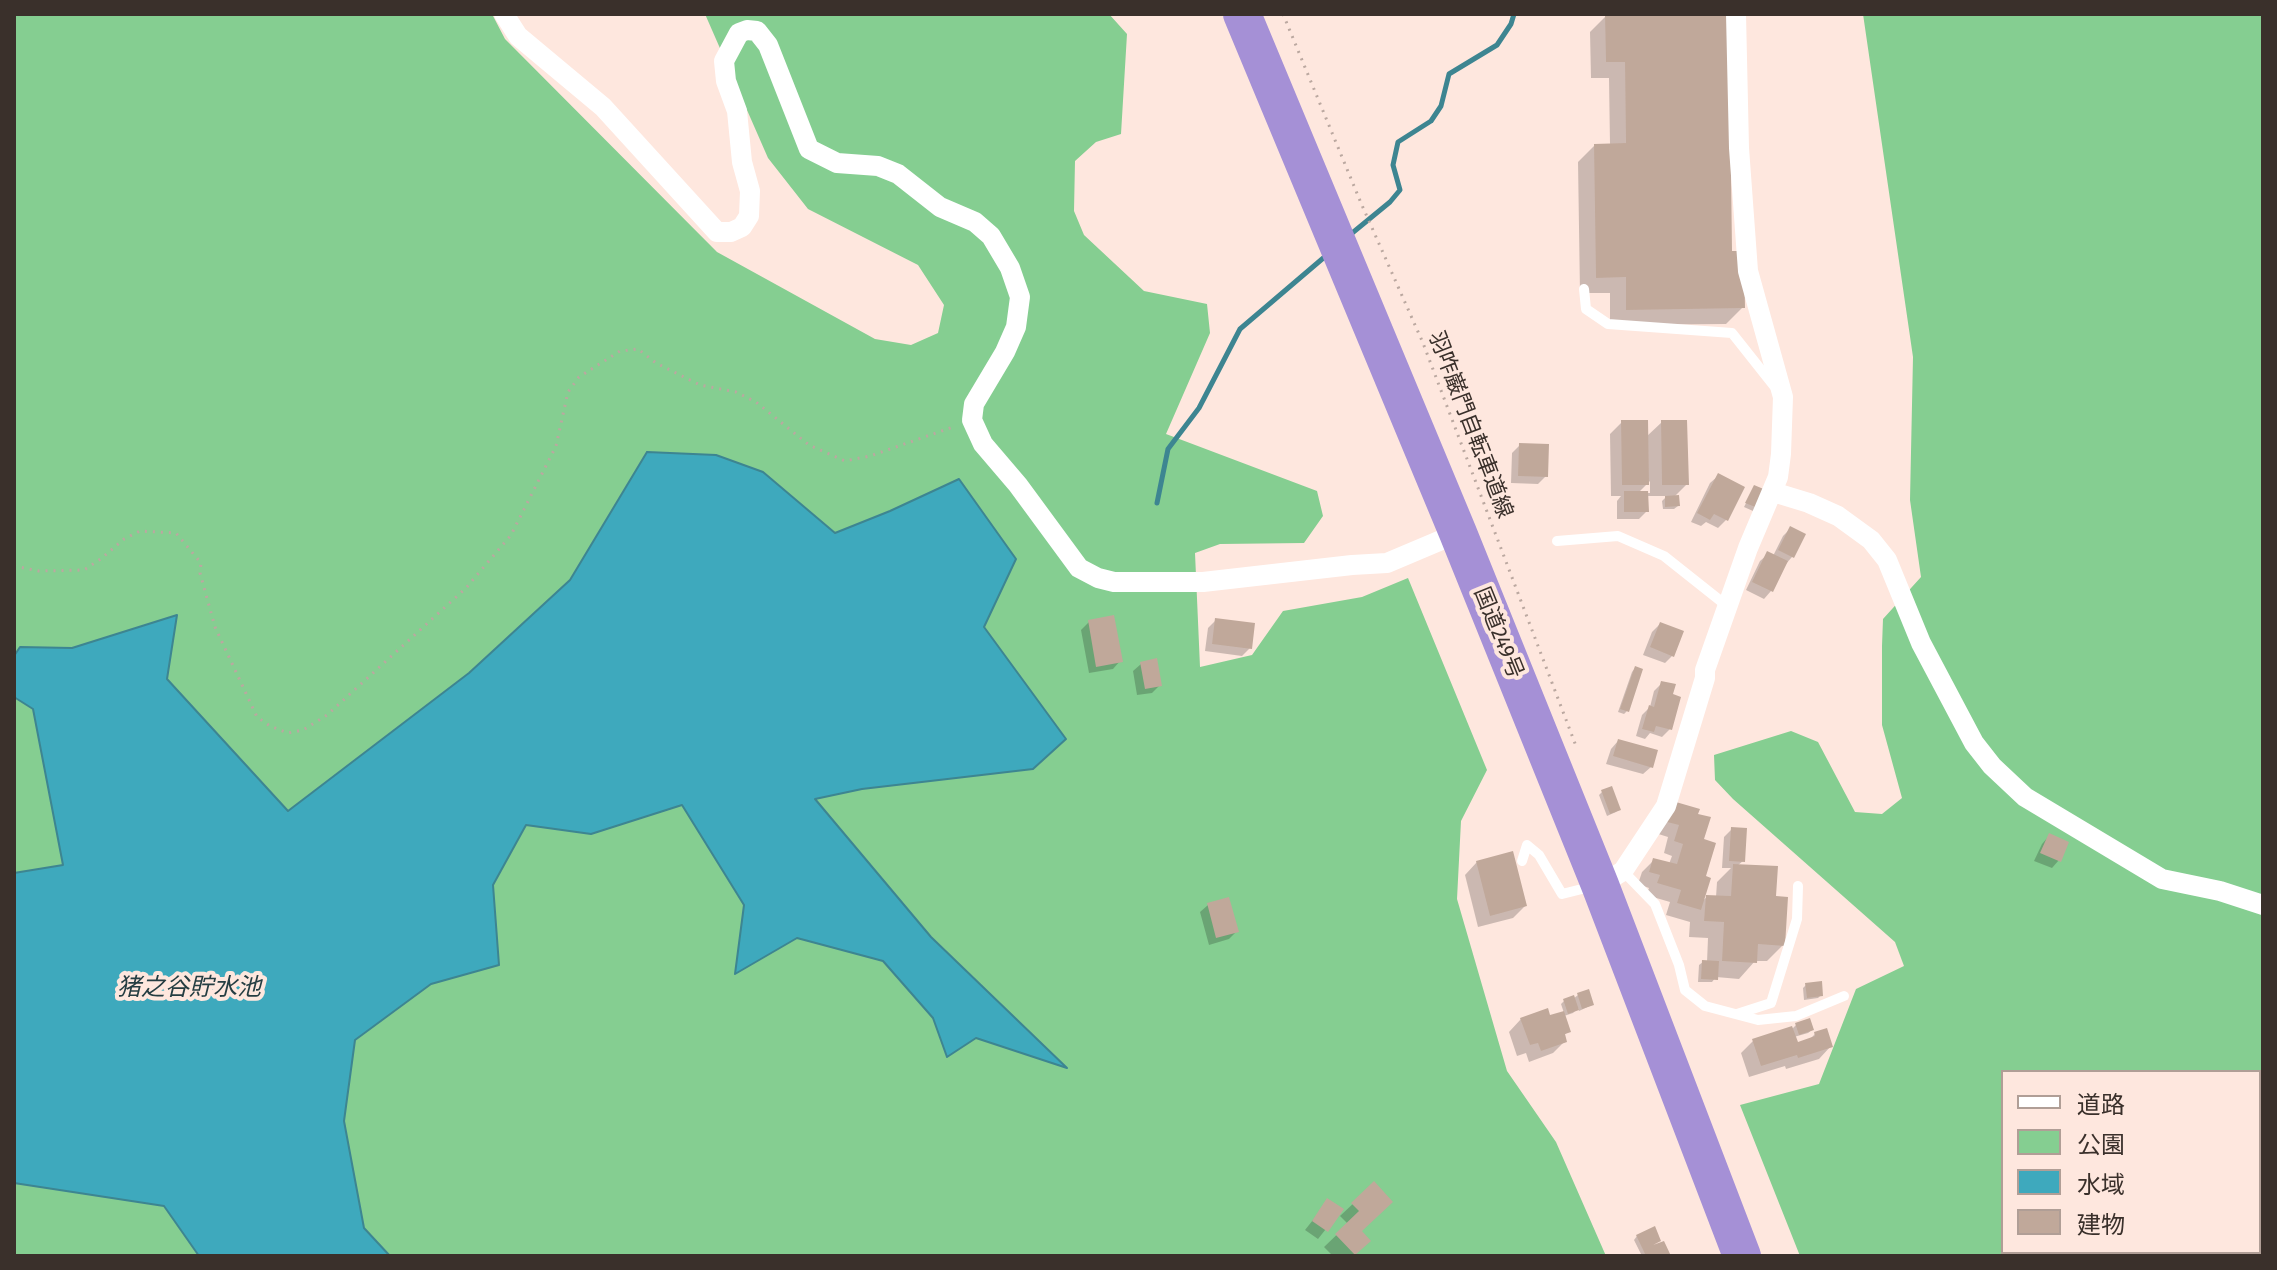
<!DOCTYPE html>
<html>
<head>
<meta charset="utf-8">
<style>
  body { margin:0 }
  #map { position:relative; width:2277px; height:1270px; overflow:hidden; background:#fee7de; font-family:"Fira Sans Condensed","Noto Sans JP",sans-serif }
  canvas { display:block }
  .frame { position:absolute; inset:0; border:16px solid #3a302b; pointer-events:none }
  .legend { position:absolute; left:2001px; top:1070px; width:260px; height:184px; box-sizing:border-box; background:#fee7de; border:2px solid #b09e96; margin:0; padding:10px 14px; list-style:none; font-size:24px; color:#3a302b }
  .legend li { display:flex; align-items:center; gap:16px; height:40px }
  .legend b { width:40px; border:2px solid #b09e96 }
</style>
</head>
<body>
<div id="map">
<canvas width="2277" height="1270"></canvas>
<div class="frame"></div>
<ul class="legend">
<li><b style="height:10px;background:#fff"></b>道路</li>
<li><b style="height:22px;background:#85ce91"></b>公園</li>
<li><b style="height:22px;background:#3ea9bd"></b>水域</li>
<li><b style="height:22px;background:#c0a89a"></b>建物</li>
</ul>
</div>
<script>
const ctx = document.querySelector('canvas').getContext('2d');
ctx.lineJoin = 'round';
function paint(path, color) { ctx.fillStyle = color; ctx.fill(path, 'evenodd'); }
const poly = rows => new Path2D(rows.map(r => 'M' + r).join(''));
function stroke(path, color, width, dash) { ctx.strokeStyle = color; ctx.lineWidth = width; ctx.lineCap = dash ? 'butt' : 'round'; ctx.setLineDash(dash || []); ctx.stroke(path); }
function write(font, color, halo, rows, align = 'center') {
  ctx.font = font + ' "Fira Sans Condensed","Noto Sans JP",sans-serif'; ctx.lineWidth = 8; ctx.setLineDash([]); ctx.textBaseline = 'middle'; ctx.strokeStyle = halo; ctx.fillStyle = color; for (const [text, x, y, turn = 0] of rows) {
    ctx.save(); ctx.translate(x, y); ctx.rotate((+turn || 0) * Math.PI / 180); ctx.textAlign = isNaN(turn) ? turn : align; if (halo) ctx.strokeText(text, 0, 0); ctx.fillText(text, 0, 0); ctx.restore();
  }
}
paint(poly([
  [14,14,492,14,505,39,717,252,875,339,911,345,938,333,944,305,918,265,808,209,768,158,705,14,1109,14,1127,34,1121,134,1096,142,1075,161,1074,211,1084,235,1144,291,1207,304,1210,333,1166,434,1317,491,1323,516,1304,543,1220,544,1195,553,1200,667,1252,655,1283,611,1362,597,1408,578,1487,770,1461,821,1457,899,1507,1071,1556,1142,1606,1256,390,1256,364,1228,344,1120,355,1040,431,984,499,965,493,885,526,825,591,834,683,805,744,905,797,938,883,961,933,1018,947,1057,976,1038,1065,1067,931,937,814,799,862,789,984,627,1015,559,890,511,835,533,763,472,647,452,570,580,469,673,288,811,167,679,176,616,72,648,20,647,14,656],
  [1863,14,2263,14,2263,1256,1800,1256,1740,1105,1819,1084,1856,989,1904,966,1895,942,1733,799,1715,780,1714,755,1791,731,1818,742,1855,812,1882,814,1902,798,1882,725,1882,646,1883,619,1921,577,1910,500,1913,357],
  [2003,1072,2259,1072,2259,1252,2003,1252],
  [14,697,33,708,63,866,14,873],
  [14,1183,164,1206,199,1256,14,1256]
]), '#85ce91');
const water = poly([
  [647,452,716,455,763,472,835,533,890,511,959,479,1016,559,984,627,1066,739,1033,769,862,789,815,799,931,937,1067,1068,976,1038,947,1057,933,1018,883,961,797,938,735,974,744,905,682,805,591,834,526,825,493,885,499,965,431,984,355,1040,344,1121,364,1228,390,1256,199,1256,164,1206,14,1183,14,873,63,865,33,709,14,697,14,656,20,647,72,648,177,615,167,679,288,811,469,673,570,580,647,452]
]);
paint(water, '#3ea9bd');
stroke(water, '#3d8591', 2);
paint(poly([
  [1608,14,1675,14,1743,307,1726,324,1610,325,1610,293,1580,293,1578,162,1594,146,1610,145,1609,78,1591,78,1590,32],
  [1622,422,1646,437,1662,422,1687,484,1673,498,1678,506,1674,509,1663,509,1662,501,1667,496,1646,496,1647,511,1639,519,1617,519,1617,501,1621,496,1611,496,1610,434],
  [1650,481,1650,493,1638,493],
  [1520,445,1546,476,1538,484,1511,483,1512,453],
  [1718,476,1742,488,1726,520,1718,528,1706,522,1701,526,1691,522,1710,483],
  [1754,488,1756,507,1753,511,1744,507],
  [1791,528,1792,557,1785,565,1771,591,1764,599,1746,590,1760,561,1768,554,1773,556,1783,536],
  [1216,620,1250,648,1242,656,1205,651,1208,628],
  [1089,622,1120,661,1113,669,1089,673,1081,630],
  [1660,624,1672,656,1665,663,1643,655,1652,632],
  [1141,664,1160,685,1152,693,1137,695,1133,671],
  [1635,668,1627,711,1624,714,1618,712,1632,672],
  [1662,683,1670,729,1662,737,1650,733,1645,739,1636,736,1642,715,1650,707,1654,691],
  [1618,741,1651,767,1643,774,1606,764,1611,749],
  [1602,792,1619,809,1616,812,1607,816,1599,795],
  [1670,802,1702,840,1704,878,1701,902,1707,897,1716,897,1717,882,1731,868,1722,868,1724,837,1732,829,1743,861,1737,866,1774,898,1783,945,1767,961,1755,961,1739,979,1716,977,1712,982,1698,982,1699,965,1703,962,1707,962,1708,938,1689,937,1690,922,1666,915,1670,902,1646,895,1649,888,1638,884,1642,872,1654,860,1669,864,1672,856,1664,853,1668,837,1652,832],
  [2049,836,2059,860,2052,868,2034,861,2042,844],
  [1477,862,1525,906,1513,918,1478,927,1465,875],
  [1208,905,1237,931,1229,939,1209,945,1200,912],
  [1806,985,1821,995,1818,998,1804,1000,1803,988],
  [1578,995,1592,1005,1579,1011,1578,1008,1573,1013,1564,1016,1569,1031,1563,1036,1565,1041,1553,1053,1529,1062,1526,1053,1517,1056,1509,1032,1521,1019,1549,1018,1564,1013,1561,1004,1564,1001,1573,999],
  [1796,1025,1812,1030,1808,1033,1794,1037,1796,1044,1808,1041,1815,1034,1831,1046,1819,1059,1786,1069,1785,1066,1749,1077,1741,1053,1753,1041,1793,1028],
  [1374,1184,1360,1231,1368,1241,1353,1256,1333,1256,1324,1247,1348,1224,1340,1216],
  [1328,1201,1341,1210,1318,1239,1305,1230],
  [1637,1236,1659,1240,1650,1248,1669,1256,1640,1256,1641,1254,1634,1240]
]), '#0003');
stroke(poly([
  [1351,234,1390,202,1400,190,1393,165,1398,142,1431,121,1441,106,1449,74,1497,45,1511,24,1514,14],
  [1157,503,1168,449,1199,408,1240,329,1328,254]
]), '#3d8591', 5);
paint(poly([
  [1605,14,1729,14,1732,251,1744,251,1745,308,1626,310,1626,277,1596,278,1594,144,1626,143,1625,62,1606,62],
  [1621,420,1648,420,1649,485,1622,485],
  [1661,420,1687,420,1689,485,1662,485],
  [1519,443,1549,444,1548,477,1518,476],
  [1718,473,1745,487,1728,521,1714,514,1710,520,1697,513],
  [1754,485,1766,490,1758,508,1745,503],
  [1624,491,1648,491,1649,512,1624,512],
  [1679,495,1680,506,1665,507,1665,496],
  [1790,526,1806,534,1794,558,1778,550],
  [1767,551,1788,561,1773,592,1752,582],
  [1114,615,1123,662,1096,667,1088,620],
  [1215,618,1255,623,1252,649,1212,644],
  [1660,622,1684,631,1674,657,1650,647],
  [1157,658,1162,686,1145,689,1140,662],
  [1635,666,1643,669,1629,712,1620,709],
  [1661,681,1676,684,1673,694,1681,697,1672,730,1656,726,1654,732,1642,729,1649,705,1654,707],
  [1618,739,1658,750,1653,768,1613,756],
  [1612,786,1621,810,1610,814,1601,790],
  [1669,800,1700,809,1698,814,1711,817,1704,839,1716,843,1706,876,1711,878,1701,910,1677,903,1681,890,1657,883,1660,875,1649,872,1653,858,1677,864,1683,844,1674,841,1679,825,1663,821],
  [1731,827,1747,828,1745,862,1729,861],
  [2049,833,2069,842,2061,862,2040,853],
  [1513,851,1527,906,1490,916,1476,861],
  [1733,864,1778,866,1776,896,1788,897,1785,946,1758,944,1757,963,1722,961,1724,922,1704,921,1706,895,1731,896],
  [1229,897,1239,932,1216,938,1207,903],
  [1702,960,1719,961,1718,980,1701,979],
  [1822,981,1823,996,1807,998,1805,983],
  [1589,989,1594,1005,1582,1009,1577,993],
  [1574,995,1579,1010,1568,1014,1563,999],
  [1548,1008,1550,1015,1564,1011,1571,1032,1565,1034,1567,1042,1541,1051,1538,1043,1530,1045,1520,1018],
  [1810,1018,1814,1030,1799,1035,1795,1023],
  [1792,1026,1798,1042,1815,1036,1814,1032,1827,1028,1833,1047,1798,1058,1797,1055,1761,1066,1752,1039],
  [1374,1181,1393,1202,1362,1231,1371,1241,1355,1255,1335,1234,1359,1211,1351,1203],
  [1327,1198,1344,1209,1328,1232,1312,1221],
  [1655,1226,1661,1241,1653,1245,1664,1241,1671,1256,1646,1256,1636,1235]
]), '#c0a89a');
stroke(poly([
  [1283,14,1361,203,1423,343,1576,746],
  [14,566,39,571,84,570,102,558,124,539,140,531,176,533,201,563,200,573,215,627,257,717,270,726,288,733,303,730,327,715,466,588,511,535,556,446,568,392,579,377,620,351,638,349,656,363,700,385,736,392,756,402,809,445,845,461,870,456,956,426]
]), '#bba8a0', 3, [2, 6]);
stroke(poly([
  [1584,289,1586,309,1608,324,1732,333,1774,386],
  [1557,541,1618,536,1664,556,1727,606],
  [1522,861,1527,845,1539,855,1562,894,1594,886],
  [1623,871,1655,904,1679,965,1685,990,1705,1006,1758,1020,1796,1016,1844,996],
  [1737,1014,1771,1003,1797,919,1798,886]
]), '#fff', 10);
stroke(poly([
  [504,14,518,36,603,107,717,232,731,232,742,227,749,216,750,191,742,162,737,111,726,81,724,61,739,33,747,30,757,31,768,45,809,149,837,163,878,166,898,174,940,207,975,222,991,236,1010,268,1020,297,1016,327,1005,352,974,404,972,420,983,444,1018,485,1079,568,1098,578,1114,582,1203,582,1352,565,1387,563,1458,533],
  [1773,492,1809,503,1838,516,1871,540,1887,560,1921,643,1974,743,1992,766,2025,797,2162,879,2220,891,2263,905],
  [1600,885,1623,871,1666,806,1705,678,1705,670,1748,548,1778,477,1781,454,1783,397,1748,271,1739,148,1736,14]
]), '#fff', 20);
stroke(poly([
  [1242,14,1458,533,1600,885,1742,1256]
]), '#a590d6', 38);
write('22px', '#3a302b', '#fee7de', [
  ["羽咋巌門自転車道線",1470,425,69],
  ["国道249号",1498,633,68]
]);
write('italic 24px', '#253d42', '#fee7de', [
  ["猪之谷貯水池",189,988]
]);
</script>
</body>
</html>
